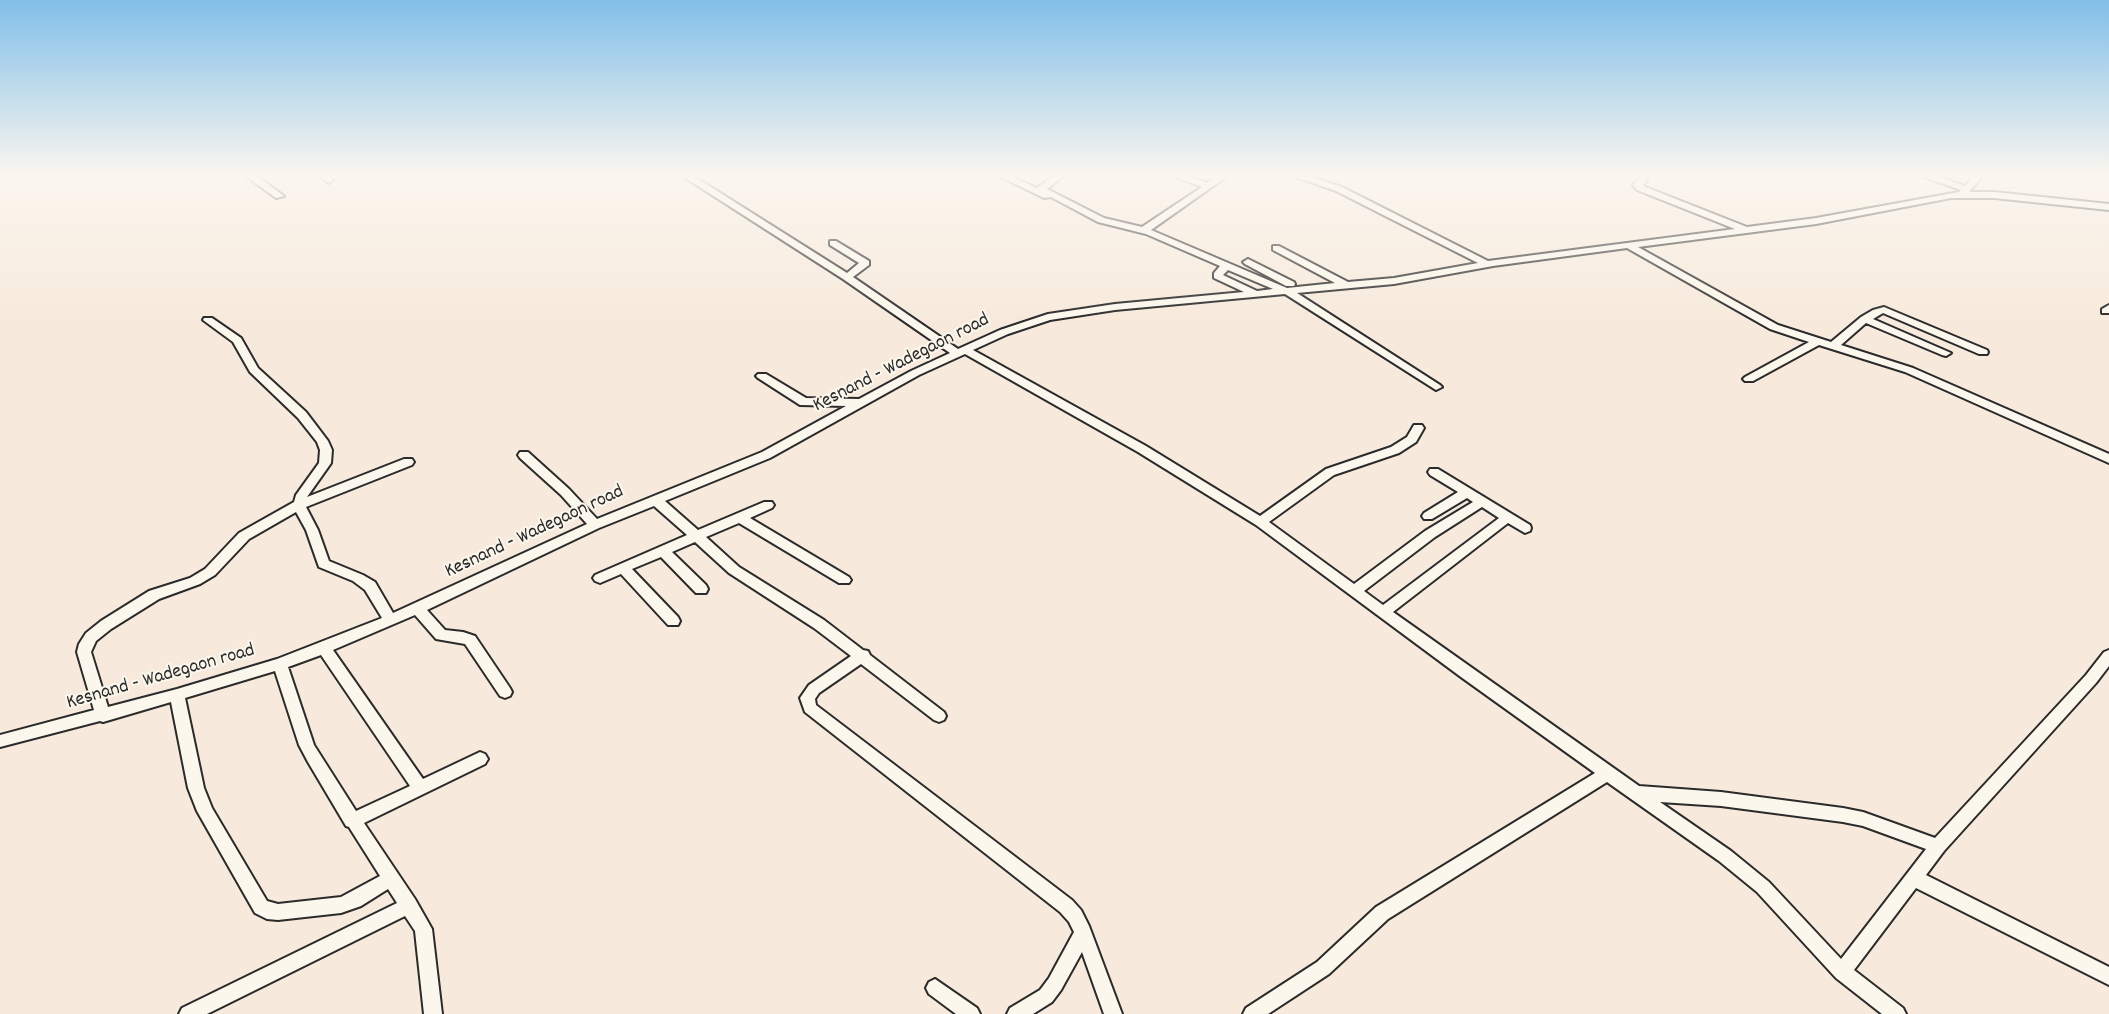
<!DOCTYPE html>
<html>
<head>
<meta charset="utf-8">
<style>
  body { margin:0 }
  canvas { display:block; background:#f7eadc }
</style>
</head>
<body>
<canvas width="2109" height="1014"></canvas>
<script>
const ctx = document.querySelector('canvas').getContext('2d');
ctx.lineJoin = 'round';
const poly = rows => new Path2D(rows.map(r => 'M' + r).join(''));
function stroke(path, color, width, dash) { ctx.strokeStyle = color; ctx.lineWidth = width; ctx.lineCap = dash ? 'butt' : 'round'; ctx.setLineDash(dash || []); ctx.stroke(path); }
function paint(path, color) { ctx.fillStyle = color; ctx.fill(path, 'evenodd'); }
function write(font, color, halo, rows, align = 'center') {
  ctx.font = font + ' Dekko,sans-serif'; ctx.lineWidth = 4; ctx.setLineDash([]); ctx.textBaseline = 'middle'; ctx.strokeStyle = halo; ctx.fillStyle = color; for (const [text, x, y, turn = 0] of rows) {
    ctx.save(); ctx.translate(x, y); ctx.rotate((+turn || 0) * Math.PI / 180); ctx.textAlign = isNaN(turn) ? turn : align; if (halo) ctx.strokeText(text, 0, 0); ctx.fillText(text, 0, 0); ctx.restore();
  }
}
const street = poly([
  [247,177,258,177,284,196,276,198,247,177],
  [321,177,331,177,333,180,329,183,321,177],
  [684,177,695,177,847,273,859,263,830,245,830,241,836,241,869,261,869,265,853,277,958,349,1000,330,1048,314,1115,304,1244,292,1214,278,1214,273,1220,266,1146,234,1098,222,1051,197,1044,198,1001,177,1013,177,1037,188,1052,177,1062,177,1047,189,1104,218,1142,227,1202,187,1176,177,1190,177,1207,183,1215,177,1226,177,1151,230,1287,288,1335,283,1273,250,1273,246,1279,246,1348,282,1394,278,1478,263,1336,191,1296,177,1311,177,1342,187,1488,261,1735,229,1637,190,1633,185,1640,177,1649,177,1643,186,1747,227,1816,218,1959,192,1961,190,1924,177,1939,177,1965,186,1973,177,1982,177,1969,192,1994,192,2109,204,2109,210,1994,198,1951,198,1816,224,1638,247,1778,325,1831,342,1861,317,1873,310,1884,307,1987,350,1988,352,1987,354,1979,354,1883,313,1873,319,1951,353,1946,356,1942,355,1866,323,1841,345,1913,368,2109,454,2109,463,1905,372,1819,345,1753,381,1745,381,1743,379,1745,377,1809,342,1770,329,1627,248,1493,266,1394,284,1297,293,1440,385,1442,387,1436,390,1285,294,1115,310,1050,320,1008,334,973,350,1146,446,1260,516,1326,469,1391,447,1407,437,1414,425,1422,425,1424,428,1416,442,1399,453,1334,475,1269,522,1354,584,1425,531,1473,502,1467,498,1432,519,1424,519,1422,516,1424,513,1458,492,1430,475,1428,472,1430,469,1438,469,1530,525,1531,528,1530,531,1525,533,1508,523,1393,612,1639,786,1721,792,1843,808,1863,812,1935,838,2086,675,2104,652,2109,650,2109,666,2096,683,1944,851,1926,875,2109,967,2109,985,1916,888,1854,970,1903,1008,1906,1014,1882,1014,1836,978,1757,892,1719,861,1607,782,1388,919,1329,974,1268,1014,1243,1014,1246,1008,1317,962,1376,907,1595,773,1461,677,1256,525,1138,452,965,354,919,375,770,458,665,501,698,530,764,502,772,502,774,505,772,508,750,518,849,577,851,580,849,583,839,583,739,523,706,537,739,567,824,620,863,650,868,651,870,655,944,712,946,716,944,720,939,722,934,720,861,664,819,693,815,699,816,705,1072,900,1081,910,1089,926,1122,1014,1104,1014,1082,952,1061,990,1052,1002,1033,1014,1007,1014,1010,1008,1040,990,1049,978,1074,932,1069,922,1060,912,805,712,800,698,809,685,851,656,814,628,729,573,695,542,672,552,706,585,708,589,706,593,696,593,661,557,632,569,678,617,680,621,678,625,668,625,621,574,600,583,595,581,593,578,595,575,687,535,654,506,599,528,427,610,445,630,463,632,475,636,510,688,512,692,510,696,505,698,500,696,465,644,436,639,415,615,333,650,423,779,480,752,485,754,488,759,485,764,364,823,415,899,432,929,442,1014,424,1014,415,931,405,916,207,1014,179,1014,182,1008,397,903,388,889,361,906,341,913,278,920,267,919,255,913,197,811,188,788,171,702,103,722,100,721,0,747,0,735,94,710,77,652,79,644,86,633,101,621,149,591,190,578,205,569,239,533,294,502,296,495,319,463,320,450,317,442,298,418,250,372,233,342,203,320,204,318,212,318,241,338,258,368,306,412,328,441,332,450,331,463,307,497,404,459,412,459,414,462,412,465,306,507,318,530,329,561,363,575,375,582,393,613,587,524,561,495,520,458,518,455,520,452,528,452,569,489,597,519,762,452,846,406,800,405,758,378,756,376,758,374,766,374,806,398,859,399,911,371,950,353,843,279,684,177],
  [1228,270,1273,289,1257,291,1223,275,1228,270],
  [1482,507,1499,518,1383,605,1364,591,1435,537,1482,507],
  [296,512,306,530,319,567,353,581,365,590,382,618,277,659,177,689,108,707,91,652,96,641,111,629,159,599,200,584,215,575,249,539,296,512],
  [321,655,410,786,356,811,314,745,288,667,321,655],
  [275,671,299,745,308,762,346,826,349,827,380,876,341,897,278,904,267,901,212,808,204,788,185,698,275,671],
  [1660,802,1721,806,1843,822,1863,826,1926,849,1841,959,1769,882,1731,851,1660,802],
  [1248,259,1294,282,1295,284,1294,286,1286,286,1245,264,1243,262,1248,259],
  [2109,305,2109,313,2102,313,2102,309,2109,305],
  [935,979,977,1008,980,1014,956,1014,929,994,926,988,929,982,935,979]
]);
stroke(street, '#2b2b2b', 4);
paint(street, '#fbf7ec');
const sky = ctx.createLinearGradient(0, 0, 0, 319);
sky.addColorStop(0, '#81bfe8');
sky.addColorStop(0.55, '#fbf6ef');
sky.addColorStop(1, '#fbf6ef00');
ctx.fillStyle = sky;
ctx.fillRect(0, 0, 2109, 319);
write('20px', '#2b2b2b', '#fbf7ec', [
  ["Kesnand - Wadegaon road",902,364,-27],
  ["Kesnand - Wadegaon road",535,533,-25],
  ["Kesnand - Wadegaon road",161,678,-16]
]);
</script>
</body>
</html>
